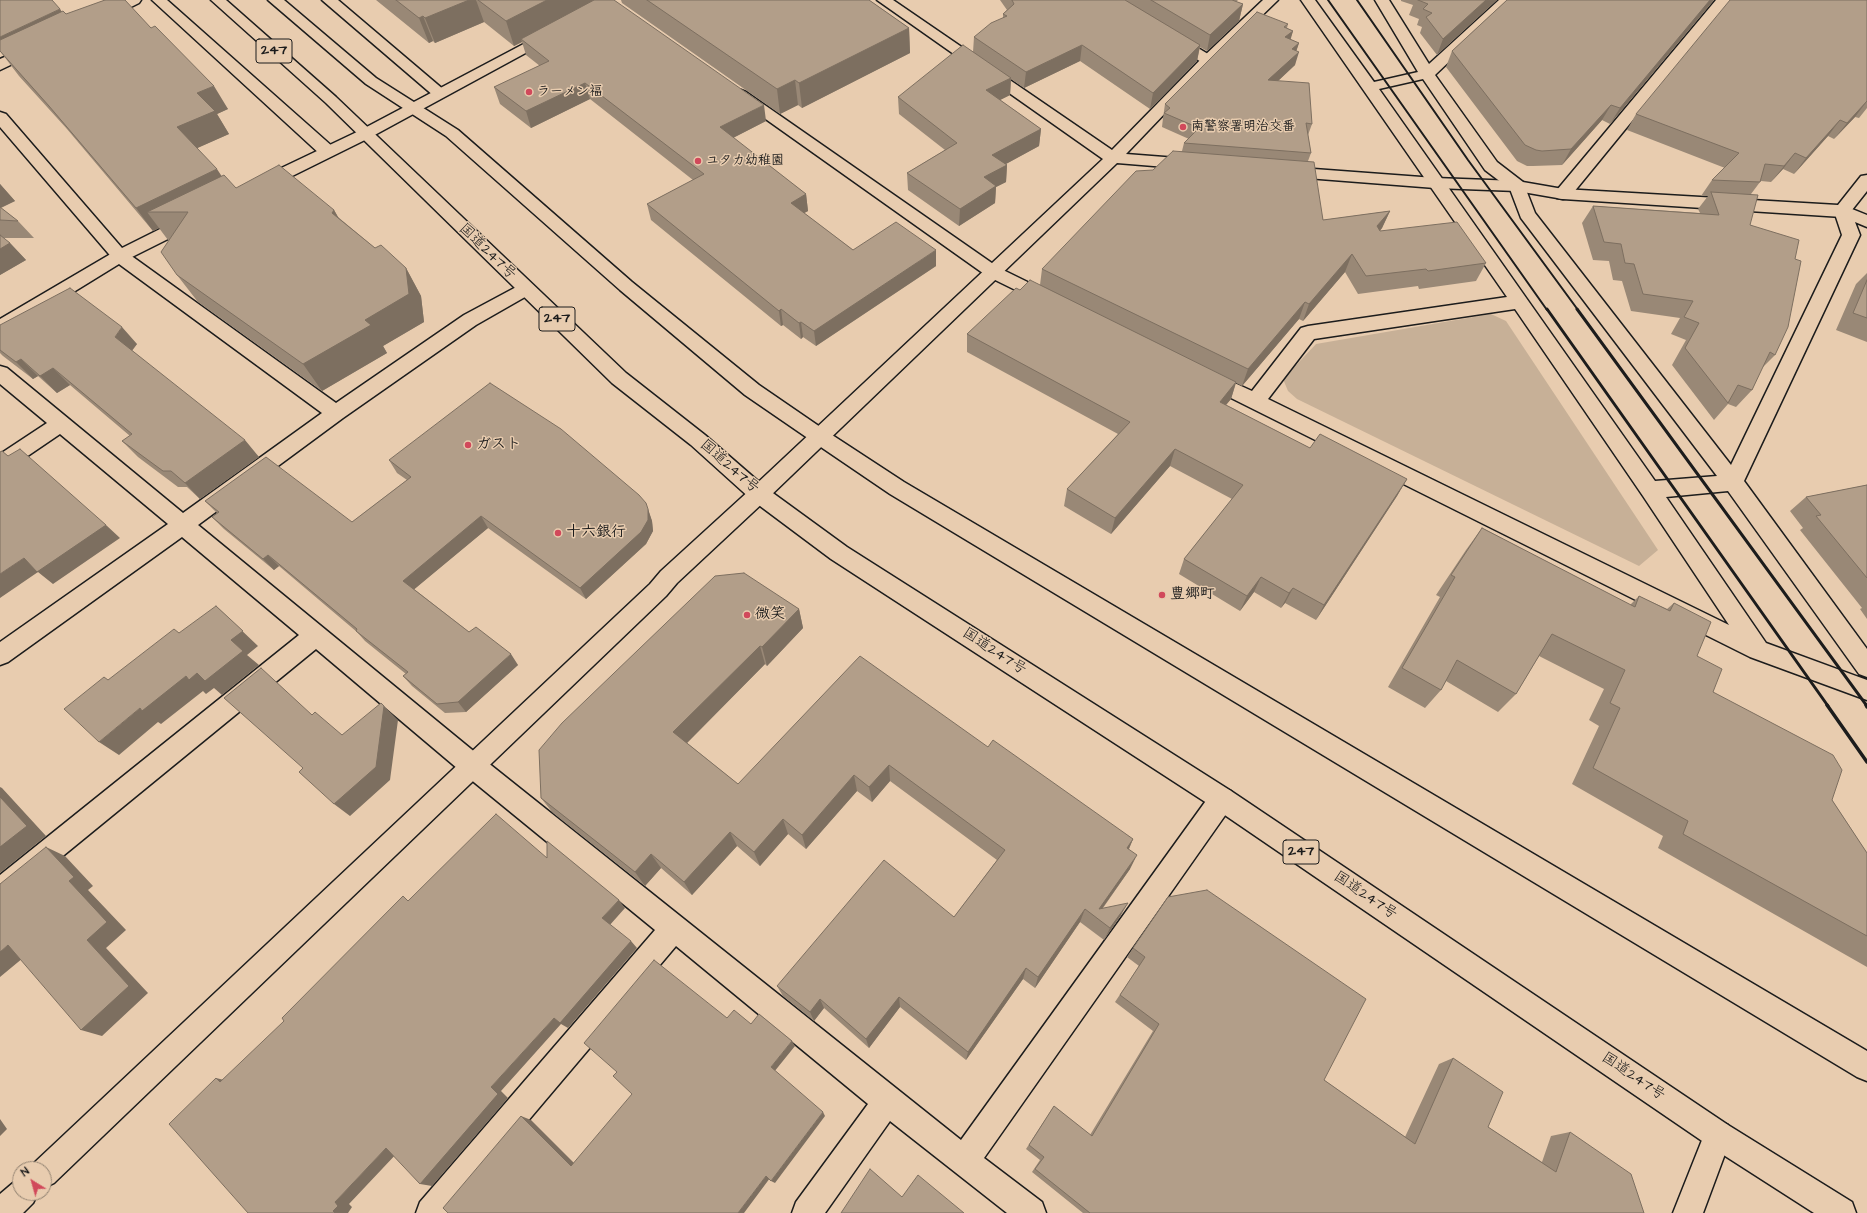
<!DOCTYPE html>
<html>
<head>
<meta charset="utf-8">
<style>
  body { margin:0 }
  #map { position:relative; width:1867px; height:1213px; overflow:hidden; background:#e8ccaf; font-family:"Architects Daughter",sans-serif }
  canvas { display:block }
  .north { position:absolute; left:12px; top:1161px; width:40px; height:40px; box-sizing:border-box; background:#e8ccaf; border:1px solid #968674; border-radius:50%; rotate:323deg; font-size:11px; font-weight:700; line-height:16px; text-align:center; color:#1c1c1c }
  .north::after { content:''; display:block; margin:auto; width:14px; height:18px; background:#d1495b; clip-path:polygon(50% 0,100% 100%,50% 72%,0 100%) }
</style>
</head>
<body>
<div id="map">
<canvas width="1867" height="1213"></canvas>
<div class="north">N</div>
</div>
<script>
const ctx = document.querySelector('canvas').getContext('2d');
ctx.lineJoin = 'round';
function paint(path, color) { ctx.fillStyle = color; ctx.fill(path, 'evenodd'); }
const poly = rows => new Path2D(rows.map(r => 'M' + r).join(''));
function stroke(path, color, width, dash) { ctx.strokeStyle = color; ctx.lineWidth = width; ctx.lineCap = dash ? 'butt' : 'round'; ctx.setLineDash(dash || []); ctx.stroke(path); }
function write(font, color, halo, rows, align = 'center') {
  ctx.font = font + ' "Architects Daughter","Klee One",sans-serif'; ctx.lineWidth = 3; ctx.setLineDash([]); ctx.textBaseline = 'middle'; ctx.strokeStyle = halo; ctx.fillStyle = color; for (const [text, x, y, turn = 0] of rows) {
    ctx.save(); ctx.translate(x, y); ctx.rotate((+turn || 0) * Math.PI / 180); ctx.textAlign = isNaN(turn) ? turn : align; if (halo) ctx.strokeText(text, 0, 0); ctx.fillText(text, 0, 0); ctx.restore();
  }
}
paint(poly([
  [1491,314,1506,321,1658,550,1639,566,1297,399,1288,391,1283,379,1316,344]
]), '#c7b097');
const minor = poly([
  [123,0,141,0,139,3,105,20,100,21,95,20,93,17,95,14,123,0],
  [152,0,167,0,333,147,335,151,333,155,327,156,321,155,152,0],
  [322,0,338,0,444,90,447,93,444,96,439,98,434,96,322,0],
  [1301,0,1315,0,1374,82,1418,72,1375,0,1389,0,1429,64,1499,0,1514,0,1435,75,1497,162,1523,182,1535,213,1731,465,1842,235,1834,211,1836,207,1842,205,1867,215,1867,227,1855,222,1860,235,1744,481,1867,649,1867,677,1859,674,1728,491,1666,497,1766,643,1867,680,1867,700,1750,657,1199,382,1196,377,1199,372,1206,370,1252,391,1301,328,1308,326,1507,297,1301,0],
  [1423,79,1485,170,1510,189,1521,218,1717,476,1655,481,1379,89,1423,79],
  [1515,309,1643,496,1729,625,1268,399,1314,339,1515,309],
  [1716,0,1731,0,1569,198,1563,199,1557,198,1555,194,1557,190,1716,0],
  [1173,35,1178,36,1213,57,1215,60,1213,63,1208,64,1203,63,1168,42,1166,39,1168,36,1173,35],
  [35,44,40,45,42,48,40,51,0,70,0,59,35,44],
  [741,90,746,92,999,268,1056,296,1059,300,1056,304,1050,306,1044,304,987,276,736,98,733,95,736,92,741,90],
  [120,250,126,252,336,403,464,315,520,285,526,283,532,285,535,289,532,293,476,325,343,418,198,525,482,758,961,1140,1213,791,1222,787,1231,791,1234,799,1231,807,984,1158,1042,1202,1046,1213,1007,1213,890,1121,825,1213,792,1213,796,1202,868,1104,676,946,450,1213,416,1213,420,1202,655,930,464,774,316,649,9,900,0,904,0,875,299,635,182,537,8,662,0,665,0,642,168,524,60,434,7,470,0,472,0,454,47,423,0,384,0,366,7,368,183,513,322,413,119,264,7,333,0,335,0,319,114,252,120,250],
  [1718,1121,1728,1125,1732,1135,1703,1213,1673,1213,1708,1125,1718,1121]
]);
const tertiary = poly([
  [877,0,893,0,1112,150,1203,57,1263,0,1278,0,1213,63,1126,154,1190,159,1196,160,1198,164,1196,168,1190,169,1117,163,766,500,677,583,666,596,54,1183,44,1188,44,1169,31,1169,34,1163,650,584,661,571,752,488,1103,159,877,0],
  [550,30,555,31,557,34,555,37,371,137,266,189,260,190,254,189,252,185,254,181,359,131,550,30],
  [0,112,6,114,122,248,184,217,190,215,196,217,199,221,196,225,126,260,120,262,114,260,0,127,0,112],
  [1287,167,1435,178,1517,181,1563,189,1838,205,1861,176,1867,175,1867,191,1848,215,1842,217,1563,199,1517,191,1435,188,1281,176,1279,172,1281,168,1287,167],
  [20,1179,20,1193,38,1193,33,1203,23,1213,0,1213,0,1194,13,1183,20,1179]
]);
const trunk = poly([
  [211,0,226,0,336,97,626,373,705,435,766,488,847,547,1231,791,1728,1125,1852,1202,1856,1213,1814,1213,1708,1145,1213,807,831,559,752,500,691,445,612,383,326,103,211,0],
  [268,0,284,0,376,78,458,130,632,282,759,385,826,431,904,482,1867,1051,1867,1081,1857,1077,890,494,812,441,745,395,620,290,446,136,366,84,268,0]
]);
stroke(minor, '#1c1c1c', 3);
stroke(tertiary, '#1c1c1c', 3);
stroke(trunk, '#1c1c1c', 3);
paint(minor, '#e8ccaf');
paint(tertiary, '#e8ccaf');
paint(trunk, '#e8ccaf');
stroke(poly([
  [1328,0,1547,310],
  [1357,0,1468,160,1578,310]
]), '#1c1c1c', 2);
stroke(poly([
  [1547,309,1828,706],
  [1577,309,1867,706]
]), '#1c1c1c', 3);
stroke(poly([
  [1827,705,1867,762],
  [1866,705,1867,707]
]), '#1c1c1c', 3.5);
paint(poly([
  [376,0,614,0,766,121,733,138,806,194,808,211,804,213,853,250,936,266,816,346,803,337,801,339,783,325,781,326,651,220,647,204,693,180,590,99,531,128,500,104,494,87,540,66,526,55,522,42,514,46,484,22,435,43,433,41,429,43],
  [621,0,869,0,909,28,910,53,802,108,798,105,780,114,622,3],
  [1000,0,1238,0,1236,2,1243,4,1239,21,1207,51,1200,47,1197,61,1150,109,1080,61,1024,88,1011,79,1010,95,1000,100,1041,129,1039,146,1006,164,1007,165,1006,182,996,187,995,203,959,226,908,190,907,173,945,150,899,114,898,97,973,52,974,37,1003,18,1003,14,1007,10],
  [1401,0,1497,0,1437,55,1420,33,1422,27,1417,25,1419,19,1409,15,1413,5,1401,1],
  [1507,0,1714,0,1610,124,1602,120,1562,165,1533,166,1527,166,1517,161,1446,67,1452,51],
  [1867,0,1867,108,1859,118,1855,117,1834,139,1828,136,1794,174,1783,169,1771,182,1761,181,1760,182,1751,194,1750,225,1775,355,1762,368,1752,390,1736,407,1728,404,1714,420,1672,365,1686,340,1671,334,1680,318,1631,311,1622,281,1613,280,1609,261,1593,260,1582,223,1593,206,1700,213,1698,209,1708,196,1701,196,1712,180,1725,168,1627,130,1636,114],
  [60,9,61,11,66,14,151,28,228,109,217,114,229,134,197,148,221,176,236,188,334,210,338,217,375,248,406,268,421,296,424,322,383,346,387,353,322,391,198,302,177,275,169,240,168,240,159,228,153,231,67,129,19,76,0,51],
  [1288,24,1287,28,1293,31,1290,39,1299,43,1296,51,1295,65,1278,81,1312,124,1308,135,1311,153,1308,161,1323,220,1390,211,1382,228,1380,231,1486,263,1476,281,1419,289,1418,286,1358,294,1345,272,1303,321,1299,319,1242,386,1236,383,1231,399,1226,405,1310,448,1407,479,1397,496,1316,620,1285,603,1281,608,1254,592,1240,611,1179,574,1184,559,1232,499,1170,466,1111,534,1064,506,1067,489,1118,434,967,352,967,334,1020,290,1040,285,1042,269,1153,170,1182,151,1184,143,1189,139,1162,127,1163,118,1165,104],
  [0,184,15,201,1,208,18,221,34,238,3,238,10,243,26,260,0,275],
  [1867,273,1867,342,1836,330,1856,284],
  [0,325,137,344,132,351,259,457,200,499,187,487,178,487,138,457,122,441,130,436,70,385,57,393,38,376,33,379,3,356,0,353],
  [389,460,648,509,652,521,653,531,646,544,586,599,488,528,414,589,469,632,518,665,466,712,445,713,412,686,403,676,406,674,365,641,357,632,279,566,274,570,224,529,212,517,217,513,205,501,352,522,407,480,397,473],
  [1867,485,1867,619,1860,609,1862,608,1800,530,1803,528,1790,511,1806,497],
  [1482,528,1630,605,1639,596,1667,609,1674,603,1713,692,1832,800,1867,853,1867,967,1658,848,1663,836,1572,784,1599,726,1589,720,1604,689,1539,656,1516,694,1498,712,1446,681,1441,690,1425,708,1388,687,1440,597,1436,595,1466,550],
  [799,609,803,628,767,666,765,664,687,743,738,784,988,747,1133,839,1129,849,1130,869,1103,908,1121,915,1104,940,1080,922,1035,988,1023,979,966,1060,900,1007,869,1048,824,1008,814,1021,783,996,777,986,954,917,997,860,890,781,872,802,857,791,806,849,788,834,760,866,737,846,692,895,661,868,645,886,553,813,541,798],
  [1133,948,1324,1080,1405,1137,1439,1064,1453,1058,1488,1127,1542,1162,1551,1136,1570,1132,1644,1213,1083,1213,1032,1172,1040,1160,1026,1149,1054,1106,1090,1135,1153,1031,1115,1002,1139,966,1127,957]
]), '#998876');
paint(poly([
  [469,0,476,0,484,22,435,43,425,18],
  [547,0,597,0,521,39,522,42,514,46,506,21],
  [1486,0,1497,0,1437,55,1443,39],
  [1710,0,1714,0,1610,124,1620,108],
  [1243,4,1239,21,1207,51,1210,35],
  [60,9,70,24,0,50,0,37],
  [423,16,433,41,429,43,419,18],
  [909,28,910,53,802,108,799,83],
  [1293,31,1289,45,1285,37],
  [1299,43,1295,55,1299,52,1295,65,1264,94,1268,80,1292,49],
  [1082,45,1080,61,1024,88,1026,72],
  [1200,45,1197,61,1150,109,1153,93],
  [1011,78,1010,95,986,107,986,90],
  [795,80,798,105,780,114,777,89],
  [585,83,590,99,531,128,526,111],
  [214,86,228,109,217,114,229,134,193,150,177,127,197,93],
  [1867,101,1855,117,1834,139,1847,123],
  [764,105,766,121,723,143,720,127],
  [1611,105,1602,120,1562,165,1571,149],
  [1840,120,1828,136,1794,174,1806,158],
  [1041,129,1039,146,991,172,992,155],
  [1795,153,1783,169,1771,182,1784,166],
  [1007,165,1006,182,996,187,995,203,959,226,960,209,984,177],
  [217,169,232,192,188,212,147,212,159,228,153,231,136,208],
  [0,184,15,201,0,208],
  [806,194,808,211,793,219,791,203],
  [334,210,350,238,332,213],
  [1390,211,1382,228,1369,244,1377,226],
  [10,243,26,260,0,275,0,249],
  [936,250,936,266,816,346,814,331],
  [1352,254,1345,272,1303,321,1309,304],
  [406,268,421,296,424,322,383,346,387,353,322,391,303,364,365,320],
  [1305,302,1299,319,1242,386,1248,369],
  [781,309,783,325,781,326,779,311],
  [801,322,803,337,801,339,799,323],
  [122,327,137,344,129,354,115,337],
  [21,359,38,376,33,379,16,362],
  [53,368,70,385,57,393,40,376],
  [1236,382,1231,399,1214,419,1220,402],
  [245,440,259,457,200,499,185,483],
  [1175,449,1170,466,1111,534,1115,518],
  [1407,479,1397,496,1316,620,1324,605],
  [648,509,652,521,653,531,646,544,586,599,580,588],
  [481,516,488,528,411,592,403,581],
  [106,525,120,538,53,584,38,572,0,598,0,574,24,558],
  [268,555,279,566,274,570,263,559],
  [1261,577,1254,592,1240,611,1247,596],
  [1293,588,1285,603,1281,608,1289,593],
  [216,606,258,646,247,655,259,665,222,695,214,688,206,694,203,691,161,724,158,722,119,755,99,742,140,708,186,676,197,673,231,640],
  [799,609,803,628,767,666,762,647],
  [760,646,765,664,681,749,673,732],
  [511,654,518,665,466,712,458,702],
  [384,706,398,720,390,780,350,816,334,804],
  [889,765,890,781,872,802,869,787],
  [854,775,857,791,806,849,802,835],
  [0,787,2,788,46,836,0,873],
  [783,819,788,834,760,866,754,852],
  [730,832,737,846,692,895,684,882],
  [1133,839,1127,853,1127,848],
  [46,847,65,856,93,886,88,890,126,930,106,948,148,993,102,1036,81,1030,69,881],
  [651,854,661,868,645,886,635,872],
  [1137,855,1130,869,1096,917,1099,909],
  [619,900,625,908,609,926,602,918],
  [1128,903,1121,915,1104,940,1110,928],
  [1085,909,1080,922,1035,988,1038,977],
  [631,941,637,948,568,1028,561,1024,501,1091,508,1098,432,1186,420,1184,491,1087,554,1018],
  [8,945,29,953,0,977,0,952],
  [1026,968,1023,979,966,1060,968,1052],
  [899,997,900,1007,869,1048,866,1039],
  [820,999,824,1008,814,1021,810,1012],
  [792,1041,795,1046,774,1072,771,1067],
  [216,1078,232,1082,220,1082],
  [823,1112,825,1116,775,1183,771,1181],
  [521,1116,531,1120,579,1168,571,1166],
  [0,1119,7,1129,0,1136],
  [386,1148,399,1151,349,1204,352,1207,348,1213,335,1213,333,1211,335,1202],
  [766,1176,770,1178,744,1213,738,1213]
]), '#7d6f60');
const building = poly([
  [0,0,52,0,60,9,0,37,0,0],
  [105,0,125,0,151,28,155,26,214,86,197,93,215,111,177,127,217,169,136,208,49,106,0,51,0,40,63,11,66,14,105,0],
  [396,0,469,0,425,18,423,16,419,18,396,0],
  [478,0,547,0,506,21,478,0],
  [594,0,614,0,764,105,720,127,806,194,791,203,853,250,896,222,936,250,814,331,801,322,799,323,781,309,779,311,647,204,704,174,585,83,526,111,494,87,549,61,521,39,594,0],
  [647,0,869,0,909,28,799,83,795,80,777,89,647,0],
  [1012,0,1125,0,1200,45,1153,93,1082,45,1026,72,974,37,991,23,1007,16,1003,14,1014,4,1012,0],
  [1151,0,1232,0,1243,4,1210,35,1151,0],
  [1418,0,1486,0,1443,39,1426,17,1432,13,1423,9,1428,4,1418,0],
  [1507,0,1710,0,1620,108,1611,105,1571,149,1542,151,1536,150,1525,145,1452,51,1507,0],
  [1730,0,1867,0,1867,101,1847,123,1840,120,1806,158,1795,153,1784,166,1765,164,1760,182,1712,180,1739,153,1636,114,1730,0],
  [1257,12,1288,24,1284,27,1293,31,1285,37,1299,43,1292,49,1299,52,1268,80,1309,83,1312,124,1306,123,1311,153,1184,143,1199,128,1164,113,1170,108,1165,104,1257,12],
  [963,45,1011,78,986,90,1041,129,992,155,1007,165,984,177,996,186,960,209,907,173,957,143,898,97,963,45],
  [1173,151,1314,162,1323,220,1390,211,1377,226,1380,231,1457,222,1486,263,1428,271,1426,269,1366,276,1352,254,1309,304,1305,302,1248,369,1042,269,1136,171,1153,170,1173,151],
  [279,165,334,210,332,213,375,248,381,245,406,268,409,294,365,320,371,325,303,364,177,275,161,252,188,212,147,212,224,175,236,188,279,165],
  [1711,192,1758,195,1750,225,1799,240,1795,259,1801,261,1788,327,1775,355,1770,352,1752,390,1738,385,1728,403,1685,348,1699,323,1684,317,1693,301,1643,294,1634,264,1625,263,1621,244,1604,242,1593,206,1719,215,1711,192],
  [0,207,18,221,0,220,0,207],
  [0,235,10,243,0,249,0,235],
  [1030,280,1236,382,1220,402,1310,448,1320,434,1407,479,1324,605,1293,588,1289,593,1261,577,1247,596,1184,559,1243,485,1175,449,1115,518,1067,489,1130,422,967,334,1016,288,1020,290,1030,280],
  [1867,280,1867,318,1853,313,1867,280],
  [70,288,122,327,115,337,245,440,185,483,171,471,163,471,122,441,132,434,53,368,40,376,21,359,16,362,0,350,0,325,70,288],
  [490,383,561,429,639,495,646,503,648,509,648,520,641,532,580,588,481,516,403,581,469,632,476,627,511,654,458,702,437,704,403,676,408,672,356,631,357,629,268,555,263,559,212,517,219,512,205,501,266,457,352,522,411,477,389,460,490,383],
  [20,449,106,525,37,572,24,558,0,574,0,452,2,451,8,456,20,449],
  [1867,485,1867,578,1816,516,1821,515,1806,497,1867,485],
  [1482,528,1635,607,1639,596,1670,611,1674,603,1711,622,1697,656,1722,669,1713,692,1833,755,1842,770,1832,800,1867,853,1867,936,1683,834,1688,821,1593,768,1620,708,1610,703,1625,670,1552,634,1516,694,1457,660,1441,690,1402,668,1455,577,1451,575,1482,528],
  [744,573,799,609,762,647,760,646,673,732,738,784,860,656,988,747,993,740,1133,839,1127,848,1137,855,1099,909,1128,903,1110,928,1085,909,1038,977,1026,968,968,1052,899,997,866,1039,820,999,810,1012,777,986,884,860,954,917,1005,850,889,765,869,787,854,775,802,835,783,819,754,852,730,832,684,882,651,854,635,872,541,798,539,750,562,723,715,576,744,573],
  [216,606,243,631,231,640,243,651,205,681,197,673,189,680,186,676,142,711,140,708,99,742,64,709,104,677,108,680,174,629,179,633,216,606],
  [261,668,312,715,315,712,342,735,381,703,384,706,376,767,334,804,299,772,303,768,224,698,261,668],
  [0,797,27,826,0,847,0,797],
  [496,814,547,858,547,841,619,900,602,918,631,941,560,1023,554,1018,491,1087,498,1094,420,1184,386,1148,335,1202,338,1206,333,1211,335,1213,248,1213,169,1124,216,1078,220,1082,284,1021,282,1018,403,896,408,901,496,814],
  [46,847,74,877,69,881,107,922,87,940,129,986,81,1030,8,945,0,952,0,884,46,847],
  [1207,890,1366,999,1324,1080,1415,1144,1453,1058,1503,1092,1488,1127,1556,1172,1570,1132,1631,1174,1644,1213,1090,1213,1035,1169,1044,1157,1029,1145,1054,1106,1092,1136,1159,1024,1120,995,1145,957,1133,948,1168,897,1207,890],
  [654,960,727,1018,734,1010,751,1024,759,1014,792,1041,771,1067,823,1112,771,1181,766,1176,738,1213,448,1213,443,1208,521,1116,571,1166,632,1094,613,1076,617,1072,584,1043,654,960],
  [870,1169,902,1197,918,1175,964,1213,841,1213,870,1169]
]);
paint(building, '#b29e89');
stroke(building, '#7d6f60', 1);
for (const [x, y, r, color] of [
  [529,92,4,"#d1495b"],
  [1183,127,4,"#d1495b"],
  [698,161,4,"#d1495b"],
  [468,445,4,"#d1495b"],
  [558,533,4,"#d1495b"],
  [1162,595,4,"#d1495b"],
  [747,615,4,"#d1495b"]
]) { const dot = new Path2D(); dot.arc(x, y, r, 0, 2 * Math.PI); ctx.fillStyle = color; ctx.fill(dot); stroke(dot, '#e8ccaf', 1.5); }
write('bold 13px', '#1c1c1c', '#e8ccaf', [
  ["ラーメン福",537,92],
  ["南警察署明治交番",1191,127],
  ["ユタカ幼稚園",706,161]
], 'left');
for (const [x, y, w] of [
  [274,51,36],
  [557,319,36],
  [1301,852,36]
]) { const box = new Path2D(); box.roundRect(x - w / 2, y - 12, w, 24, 3); ctx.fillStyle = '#e8ccaf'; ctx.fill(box); stroke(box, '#1c1c1c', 1); }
write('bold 14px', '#1c1c1c', null, [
  ["247",274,51],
  ["247",557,319],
  ["247",1301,852]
]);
write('15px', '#1c1c1c', '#e8ccaf', [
  ["国道247号",487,252,44],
  ["国道247号",729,467,41],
  ["国道247号",994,652,33],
  ["国道247号",1365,896,34],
  ["国道247号",1633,1077,34]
]);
write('bold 15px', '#1c1c1c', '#e8ccaf', [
  ["ガスト",476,445],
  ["十六銀行",566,533],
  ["豊郷町",1170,595],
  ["微笑",755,615]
], 'left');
</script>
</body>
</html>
